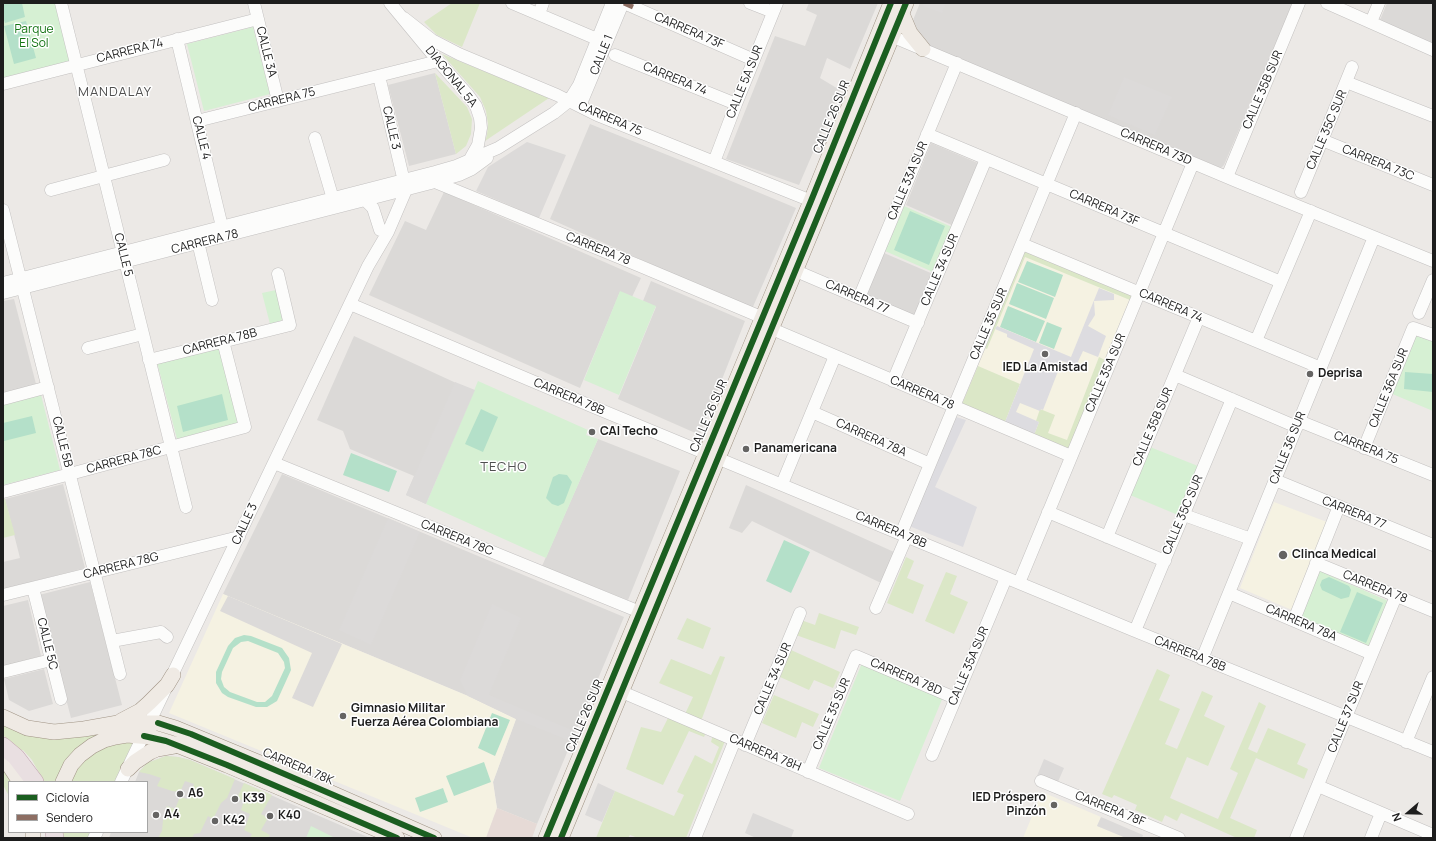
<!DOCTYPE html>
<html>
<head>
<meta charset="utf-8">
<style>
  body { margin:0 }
  #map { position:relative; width:1436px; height:841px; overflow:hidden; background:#ece9e6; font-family:Manrope,sans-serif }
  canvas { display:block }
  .frame { position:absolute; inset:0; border:4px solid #1d1d1d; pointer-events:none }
  .legend { position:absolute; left:8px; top:781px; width:140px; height:52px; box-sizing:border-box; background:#fff; border:1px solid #a5a5a5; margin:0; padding:5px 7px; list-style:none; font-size:12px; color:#1d1d1d }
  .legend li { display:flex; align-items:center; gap:8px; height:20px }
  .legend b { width:20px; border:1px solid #a5a5a5 }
  .north { position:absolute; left:1388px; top:793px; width:40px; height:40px; -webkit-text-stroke:3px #fff; paint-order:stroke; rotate:250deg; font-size:11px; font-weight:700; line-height:16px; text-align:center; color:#1d1d1d }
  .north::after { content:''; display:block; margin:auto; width:14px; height:18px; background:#1d1d1d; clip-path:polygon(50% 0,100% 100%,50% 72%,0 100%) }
</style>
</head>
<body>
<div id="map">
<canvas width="1436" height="841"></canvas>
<div class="frame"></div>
<ul class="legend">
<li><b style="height:5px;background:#1b5e20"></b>Ciclovía</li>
<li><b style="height:5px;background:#8d6e63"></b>Sendero</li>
</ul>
<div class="north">N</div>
</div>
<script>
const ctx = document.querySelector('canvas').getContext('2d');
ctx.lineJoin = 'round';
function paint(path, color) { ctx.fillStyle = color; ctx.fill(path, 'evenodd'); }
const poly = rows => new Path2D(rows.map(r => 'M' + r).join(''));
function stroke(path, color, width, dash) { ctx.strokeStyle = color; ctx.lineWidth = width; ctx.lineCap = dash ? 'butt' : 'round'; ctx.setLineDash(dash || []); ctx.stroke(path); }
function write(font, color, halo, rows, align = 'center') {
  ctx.font = font + ' Manrope,sans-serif'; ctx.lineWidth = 3; ctx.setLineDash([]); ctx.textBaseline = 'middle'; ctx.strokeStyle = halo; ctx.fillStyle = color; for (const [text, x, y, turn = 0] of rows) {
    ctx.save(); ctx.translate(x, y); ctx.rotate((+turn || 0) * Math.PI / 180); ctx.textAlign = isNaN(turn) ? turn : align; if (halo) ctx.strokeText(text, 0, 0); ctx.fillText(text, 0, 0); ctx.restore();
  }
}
paint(poly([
  [809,3,878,3,850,69,827,58,820,78,840,90,799,185,726,159,775,36,805,46,817,15,806,10],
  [920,3,1293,3,1224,165,1221,168,927,45,911,25],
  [1387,3,1433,3,1433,44,1380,20],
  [435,73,456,154,409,166,388,85],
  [590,124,695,166,796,208,752,309,550,219],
  [931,143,980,164,954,226,906,205],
  [444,192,641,278,632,297,620,292,580,388,369,295,405,221,426,230],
  [884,253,933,274,915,317,866,296],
  [651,281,745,321,700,435,618,399,656,307,643,301],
  [14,299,36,384,3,393,3,301],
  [354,336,467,388,426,504,406,495,414,476,350,449,343,431,317,420],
  [598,439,680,471,628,600,542,566],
  [282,474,624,617,537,824,497,808,493,782,516,719,468,696,223,594],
  [63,484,85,568,3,589,3,562,20,558,5,499],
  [746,485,894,552,881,583,752,521,742,533,729,528],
  [90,582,122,705,71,718,39,595],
  [28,600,41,656,3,666,3,606],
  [44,669,53,704,29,711,9,700,4,679],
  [166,756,178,757,190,760,370,838,109,838,111,832,147,832,147,782,135,782,139,772,147,763]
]), '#dbd9d7');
paint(poly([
  [1025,251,1132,296,1069,449,962,404],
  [1274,502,1327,522,1292,610,1240,588],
  [223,594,468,696,516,719,493,782,497,809,486,838,473,838,169,713],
  [1042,792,1101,817,1097,826,1126,838,1023,838]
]), '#f5f2e2');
paint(poly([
  [497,808,537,824,532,838,486,838]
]), '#e6dad6');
paint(poly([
  [452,3,480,3,462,47,437,35,424,22],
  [442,54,549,98,485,141,487,135,488,124,486,111,480,97],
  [435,73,467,107,472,119,471,134,466,146,456,154],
  [1025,251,1132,296,1130,300,1025,257,987,349,985,348],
  [1099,357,1105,360,1069,449,1034,435,1039,422,1036,421,1040,409,1055,415,1048,433,1067,440],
  [978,366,1020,384,1005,422,962,404],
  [3,499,5,499,15,535,3,538],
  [906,557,914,561,907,578,924,585,913,614,887,603],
  [946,572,957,576,950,594,968,602,954,634,925,621],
  [819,613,859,627,856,635,841,630,835,649,796,635,801,620,815,625],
  [687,618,711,628,703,649,677,639],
  [791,650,840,672,833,688,814,680,809,690,780,677],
  [720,656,725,657,701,721,685,714,693,697,659,683,671,659,711,675],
  [1157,669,1170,675,1159,700,1180,709,1165,744,1177,749,1202,691,1213,696,1204,716,1225,726,1208,766,1187,757,1170,798,1218,819,1238,773,1230,769,1259,702,1266,706,1248,749,1257,753,1268,728,1306,744,1297,764,1308,769,1304,779,1256,758,1230,818,1257,830,1254,838,1237,838,1181,813,1177,821,1165,815,1162,822,1135,810,1137,805,1114,795,1112,798,1102,794],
  [774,695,819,714,813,727,802,722,796,738,762,723],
  [668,718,706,732,704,737,689,731,663,785,626,769,641,727,661,732],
  [3,723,110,730,59,782,44,782,32,760,23,750,19,752,3,735],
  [713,735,725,741,686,838,638,838,630,835,628,838,596,838,615,791,674,816,684,795,677,792,695,755,712,764,719,747,711,742],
  [138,740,118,782,66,782,73,769,102,746],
  [166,756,178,757,190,760,235,779,227,798,221,803,213,819,208,816,200,833,194,834,192,838,158,838,162,831,163,820,167,806,175,809,180,797,187,799,194,784,185,781,180,792,172,791,157,786,161,778,149,774,139,772,147,763],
  [3,766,14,782,9,782,9,796,3,785],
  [244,783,272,795,261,814,268,818,261,830,270,835,268,838,250,838,252,834,244,830,250,814,241,810,244,801,237,798],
  [62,832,94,832,91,838,62,838]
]), '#dbe7c7');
paint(poly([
  [3,3,56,3,72,61,3,78],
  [253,27,270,94,204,111,187,44],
  [904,206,952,227,933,272,885,251],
  [276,290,283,320,270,324,262,293],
  [620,291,656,306,619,395,584,380],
  [1415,333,1433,340,1433,411,1390,393],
  [220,347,239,423,177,439,157,362],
  [478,381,588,430,586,435,598,439,546,558,426,504],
  [41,395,60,470,3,485,3,404],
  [1150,447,1198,466,1178,515,1130,495],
  [1318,570,1388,601,1368,648,1298,617],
  [862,663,943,697,900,801,819,768],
  [311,826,335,838,306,838]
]), '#d6f0d3');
paint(poly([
  [3,3,22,3,25,17,5,23,3,17],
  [26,21,36,58,14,64,4,26],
  [910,211,945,226,929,265,894,250],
  [1027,261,1063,275,1055,297,1018,282],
  [1017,283,1054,298,1046,319,1009,304],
  [1008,306,1045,321,1036,342,1000,327],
  [1047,322,1062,328,1054,349,1039,343],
  [1405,372,1433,374,1433,392,1404,389],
  [222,394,228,420,183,432,177,406],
  [481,409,498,417,483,452,465,444],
  [32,416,36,433,4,441,3,423],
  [351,453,397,471,389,492,343,475],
  [559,474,567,475,572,482,564,503,558,506,552,504,546,498,553,477],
  [784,540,810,552,791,593,766,581],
  [1329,577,1349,586,1351,590,1349,597,1341,599,1322,590,1320,585,1322,580],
  [1357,592,1383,603,1366,643,1340,632],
  [244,635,251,636,282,648,289,658,291,670,277,701,267,707,256,707,228,697,222,693,216,683,216,672,228,646,235,638],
  [248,641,278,653,284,662,285,668,272,696,265,702,257,702,230,692,224,687,221,679,222,672,233,648,241,642],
  [492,713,510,720,495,756,478,748],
  [484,762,491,782,454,796,446,776],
  [443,788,448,802,420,812,415,798]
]), '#b4e0c9');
paint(poly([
  [924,3,946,3,942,13,923,6],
  [1124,77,1172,97,1155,135,1108,115],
  [527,142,566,155,539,218,476,191,488,167],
  [455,382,475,390,426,504,406,495],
  [388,518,420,532,371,645,339,630],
  [228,596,342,644,313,707,292,698,312,653,220,611],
  [492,604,521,618,489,695,574,731,570,741,516,719,468,696,460,680],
  [1044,759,1064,768,1057,784,1037,776],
  [598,783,615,791,602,822,585,815],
  [753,813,794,830,791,838,756,838,745,833],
  [1101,817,1143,835,1142,838,1126,838,1097,826]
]), '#dcdad9');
paint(poly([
  [1099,288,1114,294,1114,300,1094,301,1095,315,1088,326,1106,336,1098,357,1083,351,1076,366,1062,361,1043,410,1041,409,1040,411,1020,403,1016,412,1039,422,1034,435,1005,422,1034,349,1007,337,1007,334,995,329,997,326,1071,357],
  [956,417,966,420,935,487,977,507,963,547,909,526]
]), '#dddce0');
const minor = poly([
  [61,3,186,507],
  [254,3,278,101],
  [390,3,438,61,468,95,476,106,480,118,481,128,478,145,469,161],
  [512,3,597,39],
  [624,3,754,60],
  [750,3,773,12],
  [1327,3,1433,50],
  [539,14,543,3],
  [404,18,432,40,459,54,557,95,597,115,819,204],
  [1371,22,1379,3],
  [884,33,1236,181,1433,261],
  [177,39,224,235],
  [615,55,736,104],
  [1346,82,1433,116],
  [3,84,258,19],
  [580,106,623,3],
  [197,121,438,61],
  [927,134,1281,282],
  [315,138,333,199],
  [1322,140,1433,185],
  [714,162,736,104,777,3],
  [1227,177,1299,3],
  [435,182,640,266,761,317],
  [51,190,164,160],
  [1301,192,1352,67],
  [366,201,373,208,380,230],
  [3,210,120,674],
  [197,238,212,300],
  [1022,244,1321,368],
  [796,271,918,323],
  [3,283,435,172,456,166,498,148,554,113,569,101,579,85,612,3],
  [3,293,435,182,459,175,472,169,487,158],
  [859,298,957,63],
  [350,304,596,408,1135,631,1433,752],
  [1419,313,1433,280],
  [772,329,1071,456],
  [1256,341,1311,211],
  [88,348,143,334],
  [149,360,290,325,278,274],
  [1175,375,1297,427],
  [893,381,986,159],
  [3,399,48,387],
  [812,412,930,464],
  [1299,421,1433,475],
  [1364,448,1413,328,1433,335],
  [274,463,640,612],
  [1275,480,1433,545],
  [782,484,835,356],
  [3,492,245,427,223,341],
  [1048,512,1165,561],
  [1184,515,1251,539],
  [901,534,1076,113],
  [1107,537,1199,317],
  [1316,563,1433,611],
  [1019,583,1193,163],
  [33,588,61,699],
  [1229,593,1372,654],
  [3,595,239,537],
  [876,608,907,536],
  [1294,620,1339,506],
  [1135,631,1232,399],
  [112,641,161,632,167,637],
  [1202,659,1374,237],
  [3,672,51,660],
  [622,692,908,814],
  [1406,742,1433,677],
  [745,745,800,613],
  [932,755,1006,578],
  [808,772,856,656,955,698],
  [1041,781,1179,838],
  [121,782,368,266,388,232,406,190,379,76],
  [1318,786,1433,835],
  [94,838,97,832],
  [695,838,735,740],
  [1296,838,1396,596],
  [1371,838,1381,813]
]);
const major = poly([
  [902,14,910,33,923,49],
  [3,717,27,728,54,732,84,729,118,723,158,723,175,728,313,785,434,838],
  [121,721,140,711,149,703,167,685,173,675],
  [3,756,20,782],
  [128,769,135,762,150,752,157,749,174,746],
  [63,782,71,765,80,755,92,746,104,740,115,737,127,735,151,737,177,745,227,765,397,838],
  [33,832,33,838],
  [546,838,811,201,891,3],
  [561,838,906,3]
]);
const highway = poly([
  [3,746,16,757,35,782],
  [54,832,55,838]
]);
stroke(minor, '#c3c1c0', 13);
stroke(major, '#a09485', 16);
stroke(highway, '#bf9fab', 18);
stroke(minor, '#fcfcfb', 12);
stroke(major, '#efeae4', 15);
stroke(highway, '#e9dfe1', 17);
stroke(poly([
  [624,3,633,7]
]), '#8d6e63', 5, [10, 5]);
stroke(poly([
  [158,723,191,734,434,838],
  [144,736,166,741,227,765,397,838],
  [546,838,811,201,891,3],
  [561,838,906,3]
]), '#1b5e20', 6);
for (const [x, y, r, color] of [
  [1045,354,4,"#656463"],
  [1310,374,4,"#656463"],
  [592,432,4,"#656463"],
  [746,449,4,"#656463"],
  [1283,555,5,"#656463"],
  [343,716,4,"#656463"],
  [180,794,4,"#656463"],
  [235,799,4,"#656463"],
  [1054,805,4,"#656463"],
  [156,815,4,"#656463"],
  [270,816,4,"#656463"],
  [215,821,4,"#656463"]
]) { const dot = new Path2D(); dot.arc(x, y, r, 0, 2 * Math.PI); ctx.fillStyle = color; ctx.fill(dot); stroke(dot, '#fff', 1.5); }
write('12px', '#137413', '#fff', [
  ["Parque",34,30],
  ["El Sol",34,44]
]);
write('12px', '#1d1d1d', '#fff', [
  ["CARRERA 73F",689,31,23],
  ["CARRERA 74",130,51,-14],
  ["CALLE 3A",266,52,76],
  ["CALLE 1",602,55,-68],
  ["DIAGONAL 5A",451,77,51],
  ["CARRERA 74",675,79,22],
  ["CALLE 5A SUR",745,82,-68],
  ["CALLE 35B SUR",1263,90,-67],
  ["CARRERA 75",282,100,-14],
  ["CALLE 26 SUR",832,117,-68],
  ["CARRERA 75",610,119,23],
  ["CALLE 3",391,128,77],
  ["CALLE 35C SUR",1327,130,-67],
  ["CALLE 4",201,138,76],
  ["CARRERA 73D",1156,147,23],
  ["CARRERA 73C",1378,163,22],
  ["CALLE 33A SUR",908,181,-67],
  ["CARRERA 73F",1104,208,23],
  ["CARRERA 78",205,242,-14],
  ["CARRERA 78",598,249,22],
  ["CALLE 5",123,255,76],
  ["CALLE 34 SUR",940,270,-67],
  ["CARRERA 77",857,297,23],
  ["CARRERA 74",1171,306,23],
  ["CALLE 35 SUR",989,324,-67],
  ["CARRERA 78B",220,342,-14],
  ["CALLE 35A SUR",1106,373,-67],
  ["CALLE 36A SUR",1389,388,-68],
  ["CARRERA 78",922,393,23],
  ["CARRERA 78B",569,397,23],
  ["CALLE 26 SUR",709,416,-67],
  ["CALLE 35B SUR",1153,427,-67],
  ["CARRERA 78A",871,438,24],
  ["CALLE 5B",62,442,76],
  ["CALLE 36 SUR",1288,448,-68],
  ["CARRERA 75",1366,448,22],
  ["CARRERA 78C",124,460,-15],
  ["CARRERA 77",1354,513,22],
  ["CALLE 35C SUR",1183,515,-67],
  ["CALLE 3",245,524,-65],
  ["CARRERA 78B",891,530,23],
  ["CARRERA 78C",457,538,22],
  ["CARRERA 78G",121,566,-14],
  ["CARRERA 78",1375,587,22],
  ["CARRERA 78A",1301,623,23],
  ["CALLE 5C",47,644,76],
  ["CARRERA 78B",1190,654,22],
  ["CALLE 35A SUR",969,666,-67],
  ["CARRERA 78D",906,677,23],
  ["CALLE 34 SUR",773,679,-67],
  ["CALLE 35 SUR",832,714,-67],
  ["CALLE 26 SUR",585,716,-67],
  ["CALLE 37 SUR",1346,717,-68],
  ["CARRERA 78H",765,753,23],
  ["CARRERA 78K",298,767,23],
  ["CARRERA 78F",1110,809,22]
]);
write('bold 12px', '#1d1d1d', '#fff', [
  ["IED La Amistad",1045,368,"center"],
  ["Deprisa",1318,374],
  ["CAI Techo",600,432],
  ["Panamericana",754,449],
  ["Clinca Medical",1292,555],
  ["Gimnasio Militar",351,709],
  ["Fuerza Aérea Colombiana",351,723],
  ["A6",188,794],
  ["IED Próspero",1046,798,"right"],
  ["Pinzón",1046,812,"right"],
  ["K39",243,799],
  ["A4",164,815],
  ["K40",278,816],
  ["K42",223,821]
], 'left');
ctx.letterSpacing = '1px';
write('13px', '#505050', '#fff', [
  ["MANDALAY",115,92],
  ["TECHO",504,467]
]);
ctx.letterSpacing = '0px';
</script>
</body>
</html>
